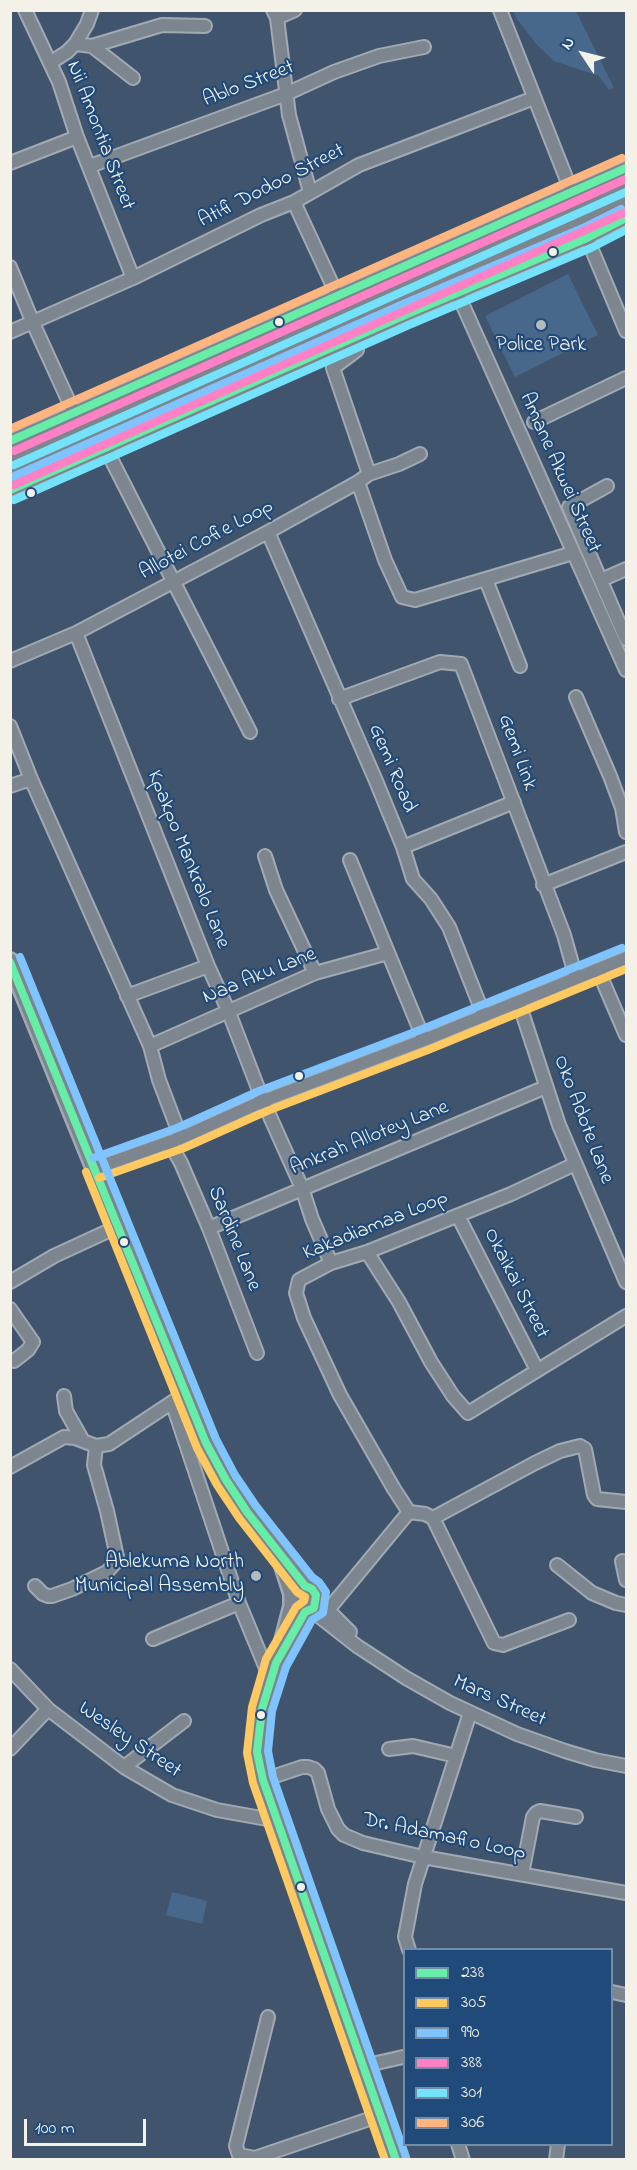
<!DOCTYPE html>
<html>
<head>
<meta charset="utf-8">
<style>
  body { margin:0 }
  #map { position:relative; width:637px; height:2170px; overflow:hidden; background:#40556d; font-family:"Indie Flower",sans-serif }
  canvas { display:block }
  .frame { position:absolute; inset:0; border:12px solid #f4f1e8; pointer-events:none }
  .legend { position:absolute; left:403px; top:1948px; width:210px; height:198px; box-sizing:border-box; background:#1f4a7a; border:2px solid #748da6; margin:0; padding:8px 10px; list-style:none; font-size:18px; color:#f4f1e8 }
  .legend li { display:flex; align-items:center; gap:12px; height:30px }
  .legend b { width:30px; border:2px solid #748da6 }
  .north { position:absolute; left:553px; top:24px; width:60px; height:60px; -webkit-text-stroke:4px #1f4a7a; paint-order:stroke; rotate:305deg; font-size:16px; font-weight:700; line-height:24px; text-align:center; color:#f4f1e8 }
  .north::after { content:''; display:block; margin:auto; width:21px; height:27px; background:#f4f1e8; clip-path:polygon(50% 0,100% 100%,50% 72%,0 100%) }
  .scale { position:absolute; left:24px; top:2119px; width:122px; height:27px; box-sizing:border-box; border:3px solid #f4f1e8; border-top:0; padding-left:8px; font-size:18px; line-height:21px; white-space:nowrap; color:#f4f1e8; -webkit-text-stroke:4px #1f4a7a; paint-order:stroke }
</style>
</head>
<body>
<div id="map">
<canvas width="637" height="2170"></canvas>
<div class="frame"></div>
<ul class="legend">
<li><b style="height:8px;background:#66eda8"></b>238</li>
<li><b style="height:8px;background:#fdc960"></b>305</li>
<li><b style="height:8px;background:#80c4ff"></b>990</li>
<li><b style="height:8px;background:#ff80c5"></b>388</li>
<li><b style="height:8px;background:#73e2fa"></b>301</li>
<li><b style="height:8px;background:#ffb580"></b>306</li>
</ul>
<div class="north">N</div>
<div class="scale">100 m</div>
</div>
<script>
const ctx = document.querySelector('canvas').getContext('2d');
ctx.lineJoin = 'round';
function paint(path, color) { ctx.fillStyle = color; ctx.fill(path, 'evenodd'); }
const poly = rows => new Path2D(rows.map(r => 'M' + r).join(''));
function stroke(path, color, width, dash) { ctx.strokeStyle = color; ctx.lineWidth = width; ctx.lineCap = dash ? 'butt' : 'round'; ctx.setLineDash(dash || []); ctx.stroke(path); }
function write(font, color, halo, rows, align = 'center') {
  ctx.font = font + ' "Indie Flower",sans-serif'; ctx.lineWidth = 4.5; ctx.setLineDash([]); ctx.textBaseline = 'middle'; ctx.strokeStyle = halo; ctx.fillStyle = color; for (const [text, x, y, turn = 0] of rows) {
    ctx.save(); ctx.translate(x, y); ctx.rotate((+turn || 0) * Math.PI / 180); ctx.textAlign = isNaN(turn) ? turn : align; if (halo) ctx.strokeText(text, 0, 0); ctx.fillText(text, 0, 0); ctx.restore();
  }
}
paint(poly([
  [513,11,576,11,614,88,609,90,599,76,554,61,537,45,517,19],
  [568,274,598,335,515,377,485,316],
  [172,1892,207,1901,202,1924,166,1915]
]), '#48688b');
const minor = poly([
  [25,10,59,82,77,137,133,278],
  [273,10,277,18,289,115,310,192],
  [500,10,572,193],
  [277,18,295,10],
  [75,44,92,46,162,25,205,26],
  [92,46,133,78],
  [50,63,67,52,75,44,87,24,92,10],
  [10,163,77,137],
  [90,166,286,94,334,72,379,56,424,47],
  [294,202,338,297],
  [587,238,626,331],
  [10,267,33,323,74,413],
  [457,292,626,670],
  [10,332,133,278,261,215,294,202,359,165,534,98],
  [351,340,357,350,333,368,369,474],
  [534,422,626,378],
  [10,441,626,168],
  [105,447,250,732],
  [358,482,385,560,402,597,415,600,573,553],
  [607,486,569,507,626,639],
  [10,490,351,340,405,315,587,238,626,218],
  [268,532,376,781,403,847,413,879,431,899,449,927,484,1016],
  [486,580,520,666],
  [601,580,626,569],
  [76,633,208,966,228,1010,263,1101,302,1188,312,1219,331,1263],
  [10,661,76,633,268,532,358,482,369,474,399,464,420,454],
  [576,697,610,776,622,808,626,832],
  [339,699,440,662,461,664,564,935,576,978],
  [10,726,31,779,150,1046,159,1080,181,1138],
  [10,786,31,779],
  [403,847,514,802],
  [265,856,276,890,315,973],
  [350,860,424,1040],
  [543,885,626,852],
  [598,970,626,1035],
  [127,996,208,966],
  [519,1003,559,1125,626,1282],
  [150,1046,315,973,388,953],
  [169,1142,181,1163,209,1228,257,1353],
  [96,1168,181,1138,263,1101,424,1040,626,958],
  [458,1216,537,1370],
  [209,1228,546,1087],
  [367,1252,399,1302,431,1362,453,1396,468,1413,626,1316],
  [10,1282,54,1256,119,1226],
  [10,1309,33,1342,28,1350,14,1361],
  [64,1396,66,1411,83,1441],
  [172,1402,239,1603,270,1678],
  [10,1467,64,1437,75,1438,96,1446,109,1444,177,1399],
  [409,1512,394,1489,340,1395,304,1318,296,1293,299,1280,331,1263,367,1252,511,1194,575,1164],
  [409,1512,425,1514,433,1518,494,1643,503,1645,569,1620],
  [433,1518,535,1463,560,1451,580,1446,585,1449,594,1495,597,1499,626,1502],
  [622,1561,626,1580],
  [557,1565,592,1593,616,1603,626,1605],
  [35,1586,43,1594,48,1596,52,1596,72,1589,107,1572,116,1562,117,1557,107,1511,94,1465,96,1446],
  [322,1604,350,1632],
  [311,1610,357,1646,406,1678,450,1703,517,1734,565,1751,595,1760,626,1766],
  [328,1610,409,1512],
  [153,1639,239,1603],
  [10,1669,48,1709,124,1767,172,1795,217,1810,267,1819,278,1818],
  [10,1749,48,1709],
  [389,1749,413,1746,456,1756],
  [124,1767,184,1721],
  [263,1780,302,1767,308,1767,314,1769,318,1773,328,1809,338,1829,344,1835,363,1843,423,1857,626,1893],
  [522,1874,533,1817,536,1813,540,1811,576,1817],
  [409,1950,405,1937,415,1884,470,1713],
  [612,1992,626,1995],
  [268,2017,236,2146,239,2155,255,2158,381,2115],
  [363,2066,403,2057],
  [458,2144,463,2160],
  [556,2160,558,2144]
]);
const major = poly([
  [10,961,206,1443,226,1480,247,1512,305,1586,312,1589,316,1595,314,1608,305,1612,276,1663,262,1709,257,1752,263,1780,396,2160],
  [281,1560,292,1594,292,1606,283,1641]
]);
const highway = poly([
  [10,455,523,226,626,181],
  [10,475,626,201]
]);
stroke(minor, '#a1aab3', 16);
stroke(major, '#a1aab3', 20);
stroke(highway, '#a1aab3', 21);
stroke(minor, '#7d868f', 12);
stroke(major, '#7d868f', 15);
stroke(highway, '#7d868f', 16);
stroke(poly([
  [10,441,626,168],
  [10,490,405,315,587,238,626,218],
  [10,962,206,1443,226,1480,247,1512,305,1586,312,1589,316,1595,314,1608,305,1612,276,1663,262,1709,257,1752,263,1780,396,2160]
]), '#66eda8', 8);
stroke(poly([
  [86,1172,197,1448,217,1485,239,1518,297,1592,305,1597,304,1601,296,1607,266,1659,252,1707,247,1753,253,1783,385,2160],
  [99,1178,184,1148,267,1111,428,1050,626,969]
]), '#fdc960', 8);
stroke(poly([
  [10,478,401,305,583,228,621,209],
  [20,957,216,1439,235,1475,256,1506,312,1577,319,1582,326,1592,323,1613,312,1620,286,1667,272,1711,268,1751,273,1777,406,2157],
  [93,1158,177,1128,259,1091,420,1030,622,948]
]), '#80c4ff', 8);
stroke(poly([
  [14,451,626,179],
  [14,485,626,212]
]), '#ff80c5', 8);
stroke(poly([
  [14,465,626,192],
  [14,500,409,325,591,248,626,230]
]), '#73e2fa', 8);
stroke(poly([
  [10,429,622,158]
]), '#ffb580', 8);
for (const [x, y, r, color] of [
  [553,252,5,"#f4f1e8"],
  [279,322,5,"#f4f1e8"],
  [541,325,6,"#b5babd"],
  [31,493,5,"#f4f1e8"],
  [299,1076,5,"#f4f1e8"],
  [124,1242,5,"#f4f1e8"],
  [256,1576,6,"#b5babd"],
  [261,1715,5,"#f4f1e8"],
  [301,1887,5,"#f4f1e8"]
]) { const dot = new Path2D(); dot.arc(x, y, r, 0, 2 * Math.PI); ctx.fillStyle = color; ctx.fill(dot); stroke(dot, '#1f4a7a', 2); }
write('21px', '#f4f1e8', '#1f4a7a', [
  ["Ablo Street",249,85,-21],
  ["Nii Amontia Street",99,136,69],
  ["Atifi Dodoo Street",272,187,-27],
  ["Amane Akwei Street",559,473,66],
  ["Allotei Cofie Loop",207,541,-28],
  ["Gemi Link",516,753,70],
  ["Gemi Road",391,769,67],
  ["Kpakpo Mankralo Lane",187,860,68],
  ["Naa Aku Lane",260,977,-22],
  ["Oko Adote Lane",582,1120,69],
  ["Ankrah Allotey Lane",370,1139,-22],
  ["Kakadiamaa Loop",376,1227,-22],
  ["Sardine Lane",233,1239,68],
  ["Okaikai Street",515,1284,63],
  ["Mars Street",499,1702,24],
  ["Wesley Street",129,1741,34],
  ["Dr. Adamafio Loop",444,1838,12]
]);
write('21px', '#f4f1e8', '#1f4a7a', [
  ["Police Park",541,347],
  ["Ablekuma North",244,1564,"right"],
  ["Municipal Assembly",244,1588,"right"]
]);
</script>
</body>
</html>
